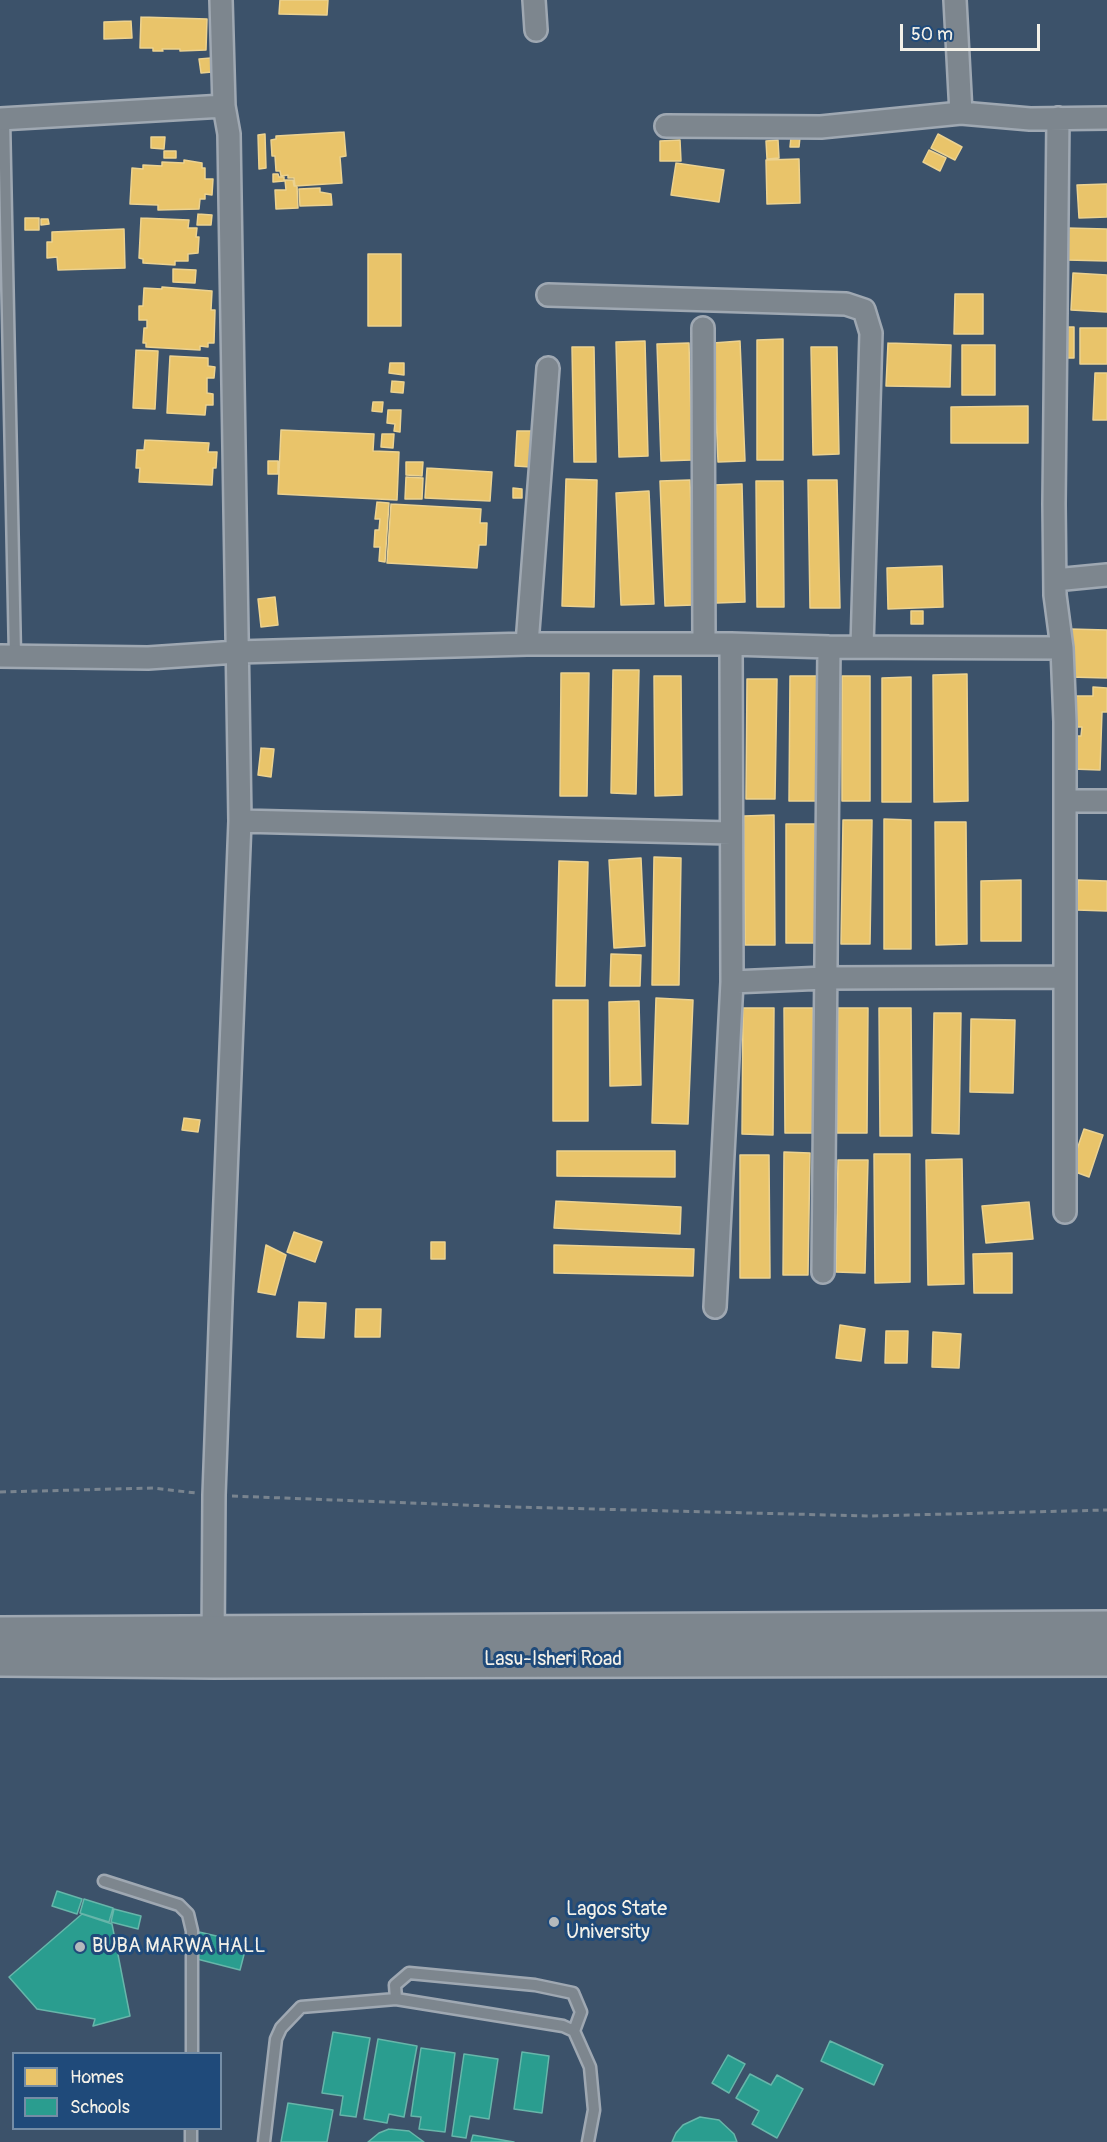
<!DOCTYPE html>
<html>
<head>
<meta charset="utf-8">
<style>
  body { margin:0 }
  #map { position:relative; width:1107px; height:2142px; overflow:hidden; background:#3c526a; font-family:Pangolin,sans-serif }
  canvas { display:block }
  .legend { position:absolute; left:12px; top:2052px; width:210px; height:78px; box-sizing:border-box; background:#1f4a7a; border:2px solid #748da6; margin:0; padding:8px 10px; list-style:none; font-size:18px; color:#f4f1e8 }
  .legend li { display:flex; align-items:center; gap:12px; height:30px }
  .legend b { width:30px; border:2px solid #748da6 }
  .scale { position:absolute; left:900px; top:24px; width:140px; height:27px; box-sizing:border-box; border:3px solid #f4f1e8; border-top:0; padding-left:8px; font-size:18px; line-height:21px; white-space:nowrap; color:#f4f1e8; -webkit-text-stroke:4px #1f4a7a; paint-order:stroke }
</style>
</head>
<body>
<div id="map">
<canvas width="1107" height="2142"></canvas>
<ul class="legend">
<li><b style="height:16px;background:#e9c46a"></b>Homes</li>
<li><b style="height:16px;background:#2a9d8f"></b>Schools</li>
</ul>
<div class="scale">50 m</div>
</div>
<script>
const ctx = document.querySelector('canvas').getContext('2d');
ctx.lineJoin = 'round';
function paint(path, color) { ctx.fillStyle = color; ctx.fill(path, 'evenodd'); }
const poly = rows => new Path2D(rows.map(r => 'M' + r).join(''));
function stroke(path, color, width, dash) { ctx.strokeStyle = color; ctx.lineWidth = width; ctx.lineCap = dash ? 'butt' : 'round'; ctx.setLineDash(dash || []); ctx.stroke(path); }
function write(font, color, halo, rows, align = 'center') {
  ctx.font = font + ' Pangolin,sans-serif'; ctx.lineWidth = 6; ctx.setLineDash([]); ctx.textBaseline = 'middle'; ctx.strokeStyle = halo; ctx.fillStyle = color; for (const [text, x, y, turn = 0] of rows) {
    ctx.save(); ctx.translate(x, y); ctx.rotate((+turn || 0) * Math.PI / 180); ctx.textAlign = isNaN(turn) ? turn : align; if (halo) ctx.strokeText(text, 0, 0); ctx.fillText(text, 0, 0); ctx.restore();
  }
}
const homes = poly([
  [280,0,328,0,327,15,279,14,280,0],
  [141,17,207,19,206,50,180,51,180,49,162,49,163,51,153,51,153,48,140,48,141,17],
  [131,21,132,38,104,39,104,22,131,21],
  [211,58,212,72,201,73,199,59,211,58],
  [344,132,346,156,340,157,342,183,295,186,294,178,288,178,288,175,281,176,280,171,276,171,275,156,272,156,271,140,276,139,276,136,344,132],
  [265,134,266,168,259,169,258,135,265,134],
  [938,134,962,147,955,160,931,148,938,134],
  [151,137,165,137,164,149,151,148,151,137],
  [791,137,800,137,799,147,790,147,791,137],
  [680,140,681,161,660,161,660,141,680,140],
  [778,140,779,158,767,159,766,141,778,140],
  [929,150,946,158,940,171,923,162,929,150],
  [164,151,176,151,176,158,164,158,164,151],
  [799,159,800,203,767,204,766,160,799,159],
  [184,160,202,163,202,168,205,168,205,179,213,179,212,195,205,194,205,199,200,199,199,209,158,210,158,205,130,204,132,168,143,169,143,165,162,166,162,162,184,163,184,160],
  [676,163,724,170,719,202,671,195,676,163],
  [273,174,278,174,279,177,284,177,284,181,273,182,273,174],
  [285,180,293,180,294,186,297,186,298,208,276,209,275,190,286,190,285,180],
  [1107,184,1107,217,1079,218,1077,185,1107,184],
  [320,188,320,192,331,194,332,205,300,206,299,189,320,188],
  [198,214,212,215,211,225,197,225,198,214],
  [25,218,39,218,39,230,25,230,25,218],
  [141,218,189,220,188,228,197,228,196,237,199,237,198,253,188,254,188,261,175,261,175,265,143,263,143,259,139,258,141,218],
  [41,219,48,219,49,224,41,225,41,219],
  [1067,228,1107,229,1107,261,1067,260,1067,228],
  [124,229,125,268,58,270,57,257,47,258,47,242,52,242,52,232,124,229],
  [368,254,401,254,401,326,368,326,368,254],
  [173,269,196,270,195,283,173,282,173,269],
  [1073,273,1107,275,1107,312,1071,310,1073,273],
  [162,287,212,291,211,310,215,310,214,343,208,343,208,347,200,346,200,350,146,347,146,343,143,343,144,328,147,328,147,320,139,320,139,306,143,306,144,288,162,289,162,287],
  [955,294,983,294,983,334,954,334,955,294],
  [1065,327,1074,327,1074,358,1064,358,1065,327],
  [1080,328,1107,328,1107,364,1080,364,1080,328],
  [783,339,783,460,757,460,757,340,783,339],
  [645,341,648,456,619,457,616,342,645,341],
  [740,341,745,461,718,462,713,343,740,341],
  [689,343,692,460,661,461,657,344,689,343],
  [888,343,951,345,950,387,886,386,888,343],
  [962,345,995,345,995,395,962,395,962,345],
  [572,347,594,347,596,462,574,462,572,347],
  [811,347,837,347,839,454,813,455,811,347],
  [136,350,158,351,155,409,133,408,136,350],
  [170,356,208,358,208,366,215,367,214,378,207,378,207,393,213,394,213,405,206,405,205,415,167,413,170,356],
  [390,363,404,363,404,375,389,373,390,363],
  [1095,373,1107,373,1107,420,1093,420,1095,373],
  [392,381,404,382,403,393,391,392,392,381],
  [373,402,383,402,382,412,372,411,373,402],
  [1028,406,1028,443,951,443,951,407,1028,406],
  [388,410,401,410,400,432,394,431,395,424,387,423,388,410],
  [281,430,374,434,373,451,399,452,397,500,278,494,281,430],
  [517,431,533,431,531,467,515,466,517,431],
  [382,434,394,434,393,448,381,447,382,434],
  [145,440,209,443,208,452,217,452,216,468,213,468,212,485,139,482,140,468,136,468,137,450,144,450,145,440],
  [268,461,278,461,278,474,268,474,268,461],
  [406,462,423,462,422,476,406,475,406,462],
  [427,468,492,472,490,501,425,498,427,468],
  [406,477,423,478,422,499,405,499,406,477],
  [566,479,597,480,594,607,562,606,566,479],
  [690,480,694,605,665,606,660,481,690,480],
  [808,480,837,480,840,608,810,608,808,480],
  [756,481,783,481,784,607,757,607,756,481],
  [742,484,745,602,716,603,713,485,742,484],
  [513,488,522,489,522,498,513,498,513,488],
  [649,491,654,604,621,605,616,493,649,491],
  [377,502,389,503,385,562,379,561,380,547,374,547,375,530,379,530,380,519,375,519,377,502],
  [391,504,481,509,480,523,487,523,486,545,479,545,477,568,387,563,391,504],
  [942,566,943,607,888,609,887,568,942,566],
  [275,597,278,625,261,627,258,599,275,597],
  [911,611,923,611,923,624,911,624,911,611],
  [1070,629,1107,630,1107,678,1069,677,1070,629],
  [613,670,639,670,636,794,611,793,613,670],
  [561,673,589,673,587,796,560,796,561,673],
  [967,674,968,801,934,802,933,675,967,674],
  [654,676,681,676,682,795,655,796,654,676],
  [790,676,817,676,816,801,789,801,790,676],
  [842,676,870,676,870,801,842,801,842,676],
  [911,677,911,802,882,802,882,678,911,677],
  [747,679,777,679,775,799,746,799,747,679],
  [1093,687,1107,688,1107,712,1102,712,1100,770,1072,769,1072,736,1081,736,1082,727,1073,727,1074,696,1093,696,1093,687],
  [261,748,274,749,271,777,258,775,261,748],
  [774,815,775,945,745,945,744,816,774,815],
  [884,819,911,820,911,949,884,949,884,819],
  [843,820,872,820,870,944,841,944,843,820],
  [935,822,966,822,967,944,936,945,935,822],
  [786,824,815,824,815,943,786,943,786,824],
  [654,857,681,858,679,985,652,985,654,857],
  [641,858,645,946,614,948,609,860,641,858],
  [559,861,588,862,585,986,556,986,559,861],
  [1021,880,1021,941,981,941,981,881,1021,880],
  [1078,880,1107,881,1107,911,1077,910,1078,880],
  [611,954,641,955,640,986,610,986,611,954],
  [656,998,693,1000,688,1124,652,1123,656,998],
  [553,1000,588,1000,588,1121,553,1121,553,1000],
  [639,1001,641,1085,610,1086,609,1002,639,1001],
  [743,1008,774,1008,773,1135,742,1134,743,1008],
  [784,1008,813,1008,814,1133,785,1133,784,1008],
  [838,1008,868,1008,867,1133,837,1133,838,1008],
  [879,1008,911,1008,912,1136,880,1136,879,1008],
  [934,1013,961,1013,959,1134,932,1133,934,1013],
  [971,1019,1015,1020,1013,1093,970,1092,971,1019],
  [184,1118,200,1120,198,1132,182,1130,184,1118],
  [1084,1129,1103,1135,1089,1177,1070,1170,1084,1129],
  [557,1151,675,1151,675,1177,557,1176,557,1151],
  [784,1152,810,1153,808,1275,783,1275,784,1152],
  [874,1154,910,1154,910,1282,875,1283,874,1154],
  [740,1155,769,1155,770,1278,740,1278,740,1155],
  [962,1159,964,1284,928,1285,926,1160,962,1159],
  [838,1160,868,1160,865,1273,836,1272,838,1160],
  [556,1201,681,1207,680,1234,554,1228,556,1201],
  [1029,1202,1033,1239,986,1243,982,1206,1029,1202],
  [294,1232,322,1242,315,1262,287,1252,294,1232],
  [431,1242,445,1242,445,1259,431,1259,431,1242],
  [266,1245,286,1255,275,1295,258,1292,266,1245],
  [554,1245,694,1249,693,1276,554,1273,554,1245],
  [1012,1253,1012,1293,974,1293,973,1254,1012,1253],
  [299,1302,326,1303,324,1338,297,1337,299,1302],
  [356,1309,381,1309,380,1337,355,1337,356,1309],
  [840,1325,865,1329,861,1361,836,1358,840,1325],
  [886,1331,908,1331,907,1363,885,1363,886,1331],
  [933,1332,961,1334,959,1368,932,1367,933,1332]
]);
paint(homes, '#e9c46a');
stroke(homes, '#ecd290', 1.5);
const schools = poly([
  [57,1891,82,1899,77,1914,52,1906,57,1891],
  [84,1899,113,1908,109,1922,80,1913,84,1899],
  [114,1909,141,1916,138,1929,111,1922,114,1909],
  [82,1914,112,1924,130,2016,93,2026,95,2019,37,2009,9,1977,82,1914],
  [199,1932,247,1943,240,1970,193,1958,199,1932],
  [333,2032,370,2038,356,2117,340,2115,343,2096,322,2093,333,2032],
  [378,2039,417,2046,404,2117,389,2114,387,2123,364,2119,378,2039],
  [830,2041,883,2065,874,2085,821,2061,830,2041],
  [421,2048,455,2053,445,2132,419,2129,421,2117,411,2116,421,2048],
  [522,2052,549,2056,542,2113,514,2109,522,2052],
  [464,2054,498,2059,489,2119,470,2116,466,2138,452,2136,464,2054],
  [728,2055,745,2064,729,2093,712,2083,728,2055],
  [750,2074,771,2085,777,2075,803,2089,777,2138,752,2124,759,2111,736,2098,750,2074],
  [288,2103,333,2110,327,2142,281,2142,288,2103],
  [700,2117,719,2120,734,2134,737,2142,672,2142,676,2133,683,2125,700,2117],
  [389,2129,409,2131,424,2142,368,2142,379,2133,389,2129],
  [473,2135,514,2142,471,2142,473,2135]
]);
paint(schools, '#2a9d8f');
stroke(schools, '#67b6aa', 1.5);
const lane = poly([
  [4,119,15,656],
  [104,1881,179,1905,188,1914,192,1931,192,2054],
  [396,1999,395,1985,409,1973,535,1985,573,1993,581,2012,574,2031],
  [191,2142,191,2128],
  [264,2142,276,2039,281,2028,301,2007,396,1999,563,2026,574,2031,590,2067,594,2110,588,2142]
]);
const street = poly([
  [221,0,224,106],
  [534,0,536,30],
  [955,0,961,113],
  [1058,118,1054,504,1055,595,1062,648,1065,722,1065,1212],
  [0,119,224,106,229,134,240,821,221,1301,214,1495,213,1645],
  [666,126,821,127,961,113,1030,119,1107,118],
  [548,295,846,304,864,310,871,333,862,647],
  [703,328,704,644],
  [1055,580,1107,575],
  [527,644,548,368],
  [0,656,148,658,237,652,527,644,731,644,829,647,1062,648],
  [1065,801,1107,801],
  [240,821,731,833],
  [732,982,825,978,1065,977],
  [823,1272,829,647],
  [715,1307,732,982,731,644]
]);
const primary = poly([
  [0,1634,1107,1628],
  [0,1659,214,1661,1107,1659]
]);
stroke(lane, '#9fa8b2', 15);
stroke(street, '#9fa8b2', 26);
stroke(primary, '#9fa8b2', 38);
stroke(poly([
  [0,1492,153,1488,196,1493],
  [232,1496,515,1507,869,1516,1107,1510]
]), '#79848f', 3, [6, 4.5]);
stroke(lane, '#7d868e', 10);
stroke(street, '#7d868e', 21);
stroke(primary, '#7d868e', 33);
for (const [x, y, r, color] of [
  [554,1922,6,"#b4b9bc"],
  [80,1947,6,"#b4b9bc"]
]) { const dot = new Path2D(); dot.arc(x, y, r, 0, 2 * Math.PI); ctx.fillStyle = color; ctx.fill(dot); stroke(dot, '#1f4a7a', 2); }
write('20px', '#f4f1e8', '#1f4a7a', [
  ["Lasu-Isheri Road",553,1660]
]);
write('20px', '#f4f1e8', '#1f4a7a', [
  ["Lagos State",566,1910],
  ["University",566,1933],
  ["BUBA MARWA HALL",92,1947]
], 'left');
</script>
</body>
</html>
